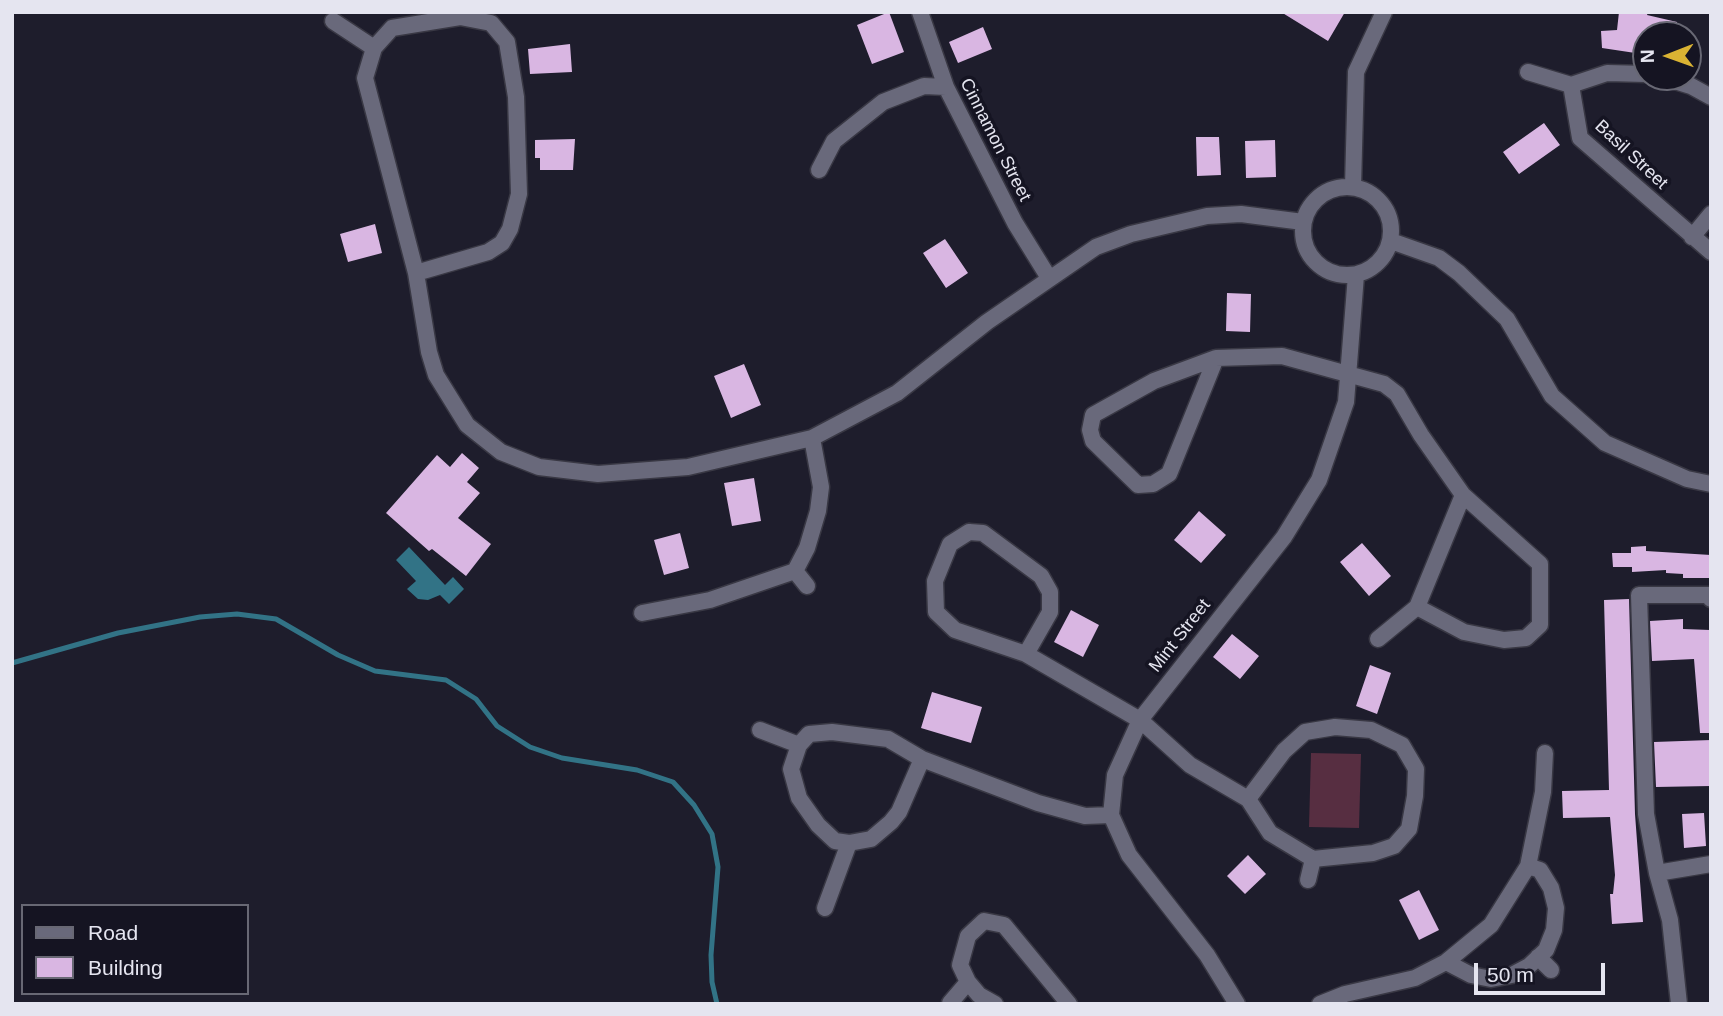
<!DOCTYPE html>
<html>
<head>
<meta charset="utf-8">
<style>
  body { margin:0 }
  #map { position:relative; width:1723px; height:1016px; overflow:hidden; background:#1e1d2c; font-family:Helvetica,sans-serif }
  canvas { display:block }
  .frame { position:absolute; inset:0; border:14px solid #e5e5f0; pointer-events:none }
  .legend { position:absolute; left:21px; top:904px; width:228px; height:91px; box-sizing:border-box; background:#151422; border:2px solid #686874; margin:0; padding:9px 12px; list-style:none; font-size:21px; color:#e5e5f0 }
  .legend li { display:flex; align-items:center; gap:14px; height:35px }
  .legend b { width:35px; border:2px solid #686874 }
  .north { position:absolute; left:1632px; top:21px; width:70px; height:70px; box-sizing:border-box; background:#151422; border:2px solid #686874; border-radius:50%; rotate:269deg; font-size:19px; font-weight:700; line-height:28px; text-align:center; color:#e5e5f0 }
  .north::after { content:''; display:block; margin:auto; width:24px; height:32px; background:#dab333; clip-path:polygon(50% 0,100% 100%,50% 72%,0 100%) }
  .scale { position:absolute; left:1474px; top:963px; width:131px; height:32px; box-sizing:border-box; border:4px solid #e5e5f0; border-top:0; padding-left:9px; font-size:21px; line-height:24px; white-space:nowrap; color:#e5e5f0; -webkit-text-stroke:5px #151422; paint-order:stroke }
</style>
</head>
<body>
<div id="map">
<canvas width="1723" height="1016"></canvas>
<div class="frame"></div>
<ul class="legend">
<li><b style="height:9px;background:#69697b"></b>Road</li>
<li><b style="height:19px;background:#d9b6e2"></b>Building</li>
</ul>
<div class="north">N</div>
<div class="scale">50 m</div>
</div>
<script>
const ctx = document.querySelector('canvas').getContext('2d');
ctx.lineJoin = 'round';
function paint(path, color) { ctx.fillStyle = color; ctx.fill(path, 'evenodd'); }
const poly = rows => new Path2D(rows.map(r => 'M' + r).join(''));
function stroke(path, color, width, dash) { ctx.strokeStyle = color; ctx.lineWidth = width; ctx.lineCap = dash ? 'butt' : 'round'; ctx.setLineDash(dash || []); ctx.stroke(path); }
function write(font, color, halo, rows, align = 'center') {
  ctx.font = font + ' Helvetica,sans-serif'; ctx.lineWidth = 7; ctx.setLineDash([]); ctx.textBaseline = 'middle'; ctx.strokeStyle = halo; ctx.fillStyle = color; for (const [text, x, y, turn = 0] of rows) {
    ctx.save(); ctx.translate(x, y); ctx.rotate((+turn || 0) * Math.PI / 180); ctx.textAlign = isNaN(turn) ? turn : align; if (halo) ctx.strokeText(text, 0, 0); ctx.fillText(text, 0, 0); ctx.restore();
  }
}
paint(poly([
  [1311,753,1361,754,1359,828,1309,827]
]), '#572e41');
paint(poly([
  [409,547,445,585,453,577,464,589,449,604,440,595,428,600,418,599,407,589,416,581,396,560]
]), '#327386');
stroke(poly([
  [12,663,118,633,200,617,237,614,276,619,338,655,375,671,446,680,476,699,497,726,530,747,562,758,637,770,673,782,694,805,712,834,718,867,711,955,712,982,717,1004]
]), '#327386', 5);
paint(poly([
  [889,12,904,52,872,64,857,25],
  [1281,12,1345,12,1328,41],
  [1619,12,1648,12,1647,15,1677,22,1674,35,1644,35,1642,54,1602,48,1601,31,1617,30],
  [983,27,992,49,958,63,949,42],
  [570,44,572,72,530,74,528,49],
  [1544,123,1560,145,1519,174,1503,152],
  [1196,137,1219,137,1221,175,1197,176],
  [575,139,573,170,540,170,540,158,535,158,535,140],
  [1275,140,1276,177,1246,178,1245,141],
  [375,224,382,253,348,262,340,234],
  [945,239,968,273,946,288,923,253],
  [1227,293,1251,294,1250,332,1226,331],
  [744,364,761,405,731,418,714,376],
  [462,453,479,468,467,482,480,493,458,518,491,544,466,576,432,549,429,551,386,513,437,455,450,467],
  [754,478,761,521,732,526,724,483],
  [1199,511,1226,535,1201,563,1174,540],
  [680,533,689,568,664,575,654,540],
  [1362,543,1391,576,1369,596,1340,562],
  [1646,546,1646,551,1711,555,1711,578,1683,578,1683,574,1666,573,1666,570,1632,572,1632,567,1613,567,1612,553,1631,553,1631,547],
  [1629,599,1635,814,1643,922,1612,924,1610,894,1613,894,1615,875,1610,817,1563,818,1562,791,1609,790,1604,600],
  [1071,610,1099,625,1083,657,1054,642],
  [1683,619,1683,629,1710,630,1711,733,1700,733,1694,659,1652,661,1650,621],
  [1232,634,1259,656,1240,679,1213,657],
  [1370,665,1391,673,1377,714,1356,706],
  [932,692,982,707,971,743,921,728],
  [1711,740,1711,786,1656,787,1654,742],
  [1704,813,1706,846,1684,848,1682,814],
  [1248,855,1266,874,1245,894,1227,876],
  [1419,890,1439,930,1419,940,1399,900]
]), '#d9b6e2');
const minor = poly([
  [920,12,946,87,1015,223,1049,278],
  [333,21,374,48],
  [1528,72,1571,85,1580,138,1711,252],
  [1662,77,1691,86,1711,97],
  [1571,85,1607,73,1646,74],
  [819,170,834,141,883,102,924,86,946,87],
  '1303 231a44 44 0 1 1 88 0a44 44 0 1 1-88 0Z',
  [1353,187,1356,72,1384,12],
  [1692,237,1711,214],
  [1391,241,1439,258,1459,273,1507,319,1552,396,1605,443,1687,479,1711,484],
  [416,273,488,252,502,243,510,229,519,194,516,97,507,42,491,23,460,17,392,28,374,48,365,78,416,273,429,352,436,375,467,425,501,452,539,467,598,474,688,467,812,438,897,393,987,322,1096,247,1131,234,1207,216,1241,214,1303,222],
  [1216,358,1282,356,1384,384,1397,394,1421,435,1463,495,1417,607,1378,639],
  [1216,358,1169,474,1153,484,1138,485,1093,441,1090,430,1093,415,1154,381,1216,358],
  [969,532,950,544,935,581,936,612,955,630,1026,654,1140,720,1190,765,1248,799],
  [969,532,983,533,1041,576,1050,592,1050,612,1026,654],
  [795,571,807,586],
  [1417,607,1464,632,1504,640,1526,638,1540,625,1540,564,1463,495],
  [642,613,710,600,795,571,807,548,818,511,821,487,812,438],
  [1335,727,1371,730,1402,745,1416,769,1415,796,1409,829,1394,846,1373,853,1313,859,1270,833,1248,799,1284,751,1305,732,1335,727],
  [760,730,799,745],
  [922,759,899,812,891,822,871,839,849,843,835,841,818,825,799,798,791,769,799,745,809,734,832,732,888,739,922,759,1038,803,1085,816,1111,815],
  [1657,873,1711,864],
  [1308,880,1313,859],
  [825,908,849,843],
  [1538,957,1551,970],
  [1446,962,1471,975,1491,979,1512,975,1529,966,1546,950,1554,930,1556,908,1551,888,1540,870,1528,866],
  [950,1003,968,982],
  [995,1004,979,995,968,982,960,965,968,936,984,921,1004,925,1069,1004],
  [1237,1004,1207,955,1129,855,1111,815,1115,775,1140,720,1284,537,1319,480,1346,402,1356,275],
  [1320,1004,1345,994,1415,978,1446,962,1491,925,1528,866,1543,792,1545,753],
  [1679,1004,1670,920,1657,873,1646,814,1639,595,1710,595,1711,599]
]);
stroke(minor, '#393844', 19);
stroke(minor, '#69697b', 16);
write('18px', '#e5e5f0', '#151422', [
  ["Cinnamon Street",995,140,63],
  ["Basil Street",1631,155,43],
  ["Mint Street",1180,636,-52]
]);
</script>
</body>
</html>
